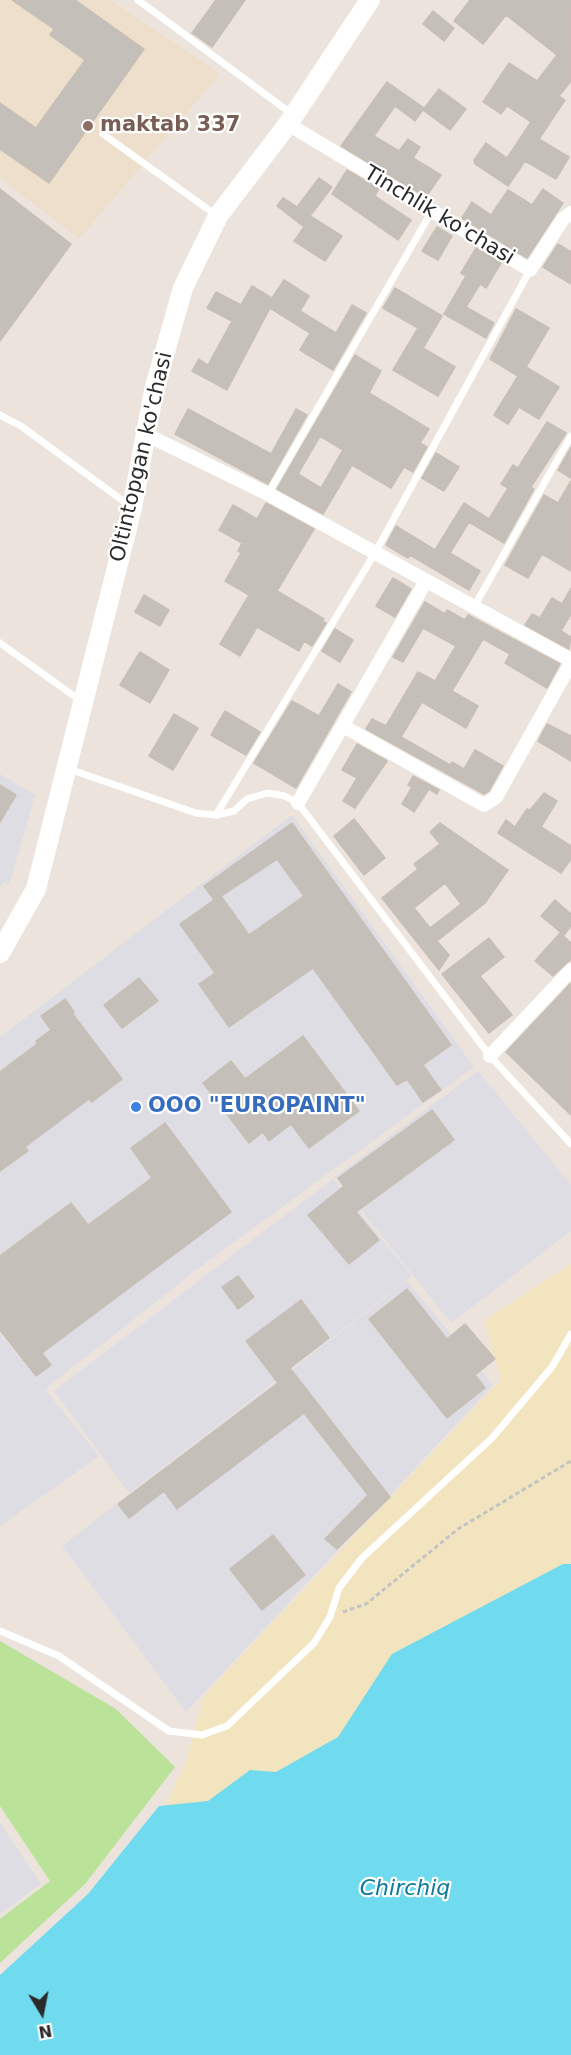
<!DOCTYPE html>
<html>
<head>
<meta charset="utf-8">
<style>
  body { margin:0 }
  #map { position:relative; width:571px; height:2055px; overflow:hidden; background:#ece3dc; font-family:"DejaVu Sans",sans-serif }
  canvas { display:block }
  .north { position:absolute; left:12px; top:1983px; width:60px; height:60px; -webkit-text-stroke:4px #fff; paint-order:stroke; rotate:170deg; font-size:16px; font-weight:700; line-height:24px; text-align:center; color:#2a2a2a }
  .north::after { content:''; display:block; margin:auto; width:21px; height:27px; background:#2a2a2a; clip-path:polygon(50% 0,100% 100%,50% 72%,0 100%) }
</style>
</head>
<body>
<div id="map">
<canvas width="571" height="2055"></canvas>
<div class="north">N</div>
</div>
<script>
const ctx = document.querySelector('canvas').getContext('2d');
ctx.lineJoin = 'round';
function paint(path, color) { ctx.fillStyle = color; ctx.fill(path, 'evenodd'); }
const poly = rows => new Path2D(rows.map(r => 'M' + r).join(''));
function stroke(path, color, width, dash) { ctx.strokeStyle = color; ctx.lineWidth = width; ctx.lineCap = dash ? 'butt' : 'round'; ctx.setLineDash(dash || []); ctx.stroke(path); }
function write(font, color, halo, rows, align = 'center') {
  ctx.font = font + ' "DejaVu Sans",sans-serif'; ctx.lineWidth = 4.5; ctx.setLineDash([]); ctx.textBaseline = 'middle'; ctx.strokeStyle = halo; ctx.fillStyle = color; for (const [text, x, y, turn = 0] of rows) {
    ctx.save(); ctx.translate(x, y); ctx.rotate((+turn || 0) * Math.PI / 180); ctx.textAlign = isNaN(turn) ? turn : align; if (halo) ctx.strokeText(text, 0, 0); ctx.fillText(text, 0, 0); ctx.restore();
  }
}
paint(poly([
  [0,774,35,795,9,885,3,882,0,888],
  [292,815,474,1067,204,1264,45,1389,0,1332,0,1037],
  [478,1071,571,1185,571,1231,451,1323,335,1177],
  [333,1179,412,1276,129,1493,54,1391],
  [407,1281,493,1385,186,1712,62,1546],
  [0,1334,99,1456,0,1526],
  [0,1823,41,1884,0,1914]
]), '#dedde4');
paint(poly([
  [0,0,111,0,220,74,79,239,0,178]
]), '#eedfcc');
paint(poly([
  [0,1641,116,1709,175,1767,85,1884,0,1963,0,1919,50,1881,0,1806]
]), '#bae299');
paint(poly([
  [571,1264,571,2055,52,2055,186,1761,204,1696,501,1380,484,1321]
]), '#f1e4bf');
paint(poly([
  [563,1564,571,1564,571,2055,0,2055,0,1975,88,1894,159,1806,208,1801,250,1770,276,1772,338,1737,392,1654]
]), '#70daee');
const building = poly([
  [12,0,75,0,144,49,49,183,0,149,0,103,36,128,85,60,50,35,54,29,12,0],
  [216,0,245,0,212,47,192,33,216,0],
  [470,0,571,0,571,81,559,96,565,100,539,139,569,157,556,179,525,161,508,186,475,164,474,160,486,143,507,158,531,122,507,106,501,114,483,102,509,63,537,81,557,55,506,15,483,44,454,21,470,0],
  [433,11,454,28,444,41,423,24,433,11],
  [387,82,424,108,415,121,395,106,374,136,399,151,408,139,420,147,413,158,441,175,426,197,341,146,387,82],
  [439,89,466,109,450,130,423,110,439,89],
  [347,170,379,189,375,196,411,220,398,240,332,194,347,170],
  [319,178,332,187,310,216,342,236,325,261,294,241,304,227,277,206,283,198,297,207,319,178],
  [0,189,71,244,0,341,0,189],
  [543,189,563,203,527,258,462,218,472,202,491,215,508,190,532,205,543,189],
  [437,227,452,236,438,260,422,251,437,227],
  [558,244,571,252,571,284,543,267,558,244],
  [476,248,501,263,486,288,480,284,466,307,494,323,486,338,444,314,466,276,461,273,476,248],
  [284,280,309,296,300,311,336,333,352,305,366,313,333,370,300,350,310,333,270,308,227,390,192,371,199,359,208,365,232,321,207,308,216,292,241,305,252,286,272,298,284,280],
  [395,288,442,316,423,348,455,367,438,396,393,370,418,328,383,308,395,288],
  [516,309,549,328,526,367,559,387,539,419,519,407,508,424,494,415,518,376,490,359,516,309],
  [355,355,381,371,369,393,429,429,420,443,427,447,413,472,404,467,391,488,352,465,323,514,277,489,355,355],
  [320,436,343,450,321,488,298,474,320,436],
  [188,409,271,454,296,409,307,415,268,484,175,434,188,409],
  [547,422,566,433,531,487,534,489,504,543,469,522,450,553,480,571,469,590,410,555,408,558,386,545,396,526,435,550,464,503,489,519,508,488,501,484,513,465,518,468,547,422],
  [571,447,571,478,558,470,571,447],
  [436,453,459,467,444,491,422,478,436,453],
  [571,481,571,571,542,554,528,578,505,565,544,495,558,503,571,481],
  [266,503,314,529,277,591,324,619,322,621,326,623,312,646,304,641,299,651,257,627,240,656,220,644,249,595,225,581,241,553,238,551,242,543,219,530,233,505,257,519,266,503],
  [393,578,411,589,395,617,376,606,393,578],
  [571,588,571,614,561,631,571,637,569,649,525,625,532,614,540,618,552,598,562,604,571,588],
  [144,595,169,610,160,626,135,612,144,595],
  [425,602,445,614,447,610,465,620,468,615,560,664,547,688,505,663,510,654,483,639,452,691,478,706,466,728,422,702,401,737,450,765,452,762,464,769,475,750,503,766,489,791,484,794,366,729,372,719,386,726,418,672,435,681,456,646,423,628,403,662,393,657,425,602],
  [335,629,353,640,340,662,322,651,335,629],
  [140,652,169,670,150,703,120,685,140,652],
  [338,684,351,692,296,788,254,763,292,701,319,716,338,684],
  [225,711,260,732,246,755,211,735,225,711],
  [174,714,198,728,173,770,149,756,174,714],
  [547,724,571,736,571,761,538,741,547,724],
  [357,744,387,761,355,808,343,801,357,778,342,770,357,744],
  [413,776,439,790,437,794,429,789,414,812,402,804,412,787,408,785,413,776],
  [0,785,16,795,0,822,0,785],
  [544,793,557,801,541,827,571,846,571,859,561,873,498,833,506,820,515,827,527,809,530,810,544,793],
  [354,819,385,858,364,875,334,836,354,819],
  [292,823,451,1045,423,1065,441,1090,423,1102,407,1079,397,1085,313,968,229,1027,199,984,215,973,180,924,214,900,204,886,292,823],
  [277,859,304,896,249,935,221,896,277,859],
  [440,823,508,870,485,903,437,941,449,955,439,970,382,898,418,869,414,864,440,844,430,832,440,823],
  [445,883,461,904,430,928,414,908,445,883],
  [555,900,571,914,571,926,564,935,541,916,555,900],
  [560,933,571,943,571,959,553,976,535,961,560,933],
  [489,938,504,957,480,976,512,1015,489,1033,442,974,489,938],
  [139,978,158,1001,122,1028,104,1005,139,978],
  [571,983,571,1115,506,1052,571,983],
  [65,999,74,1012,72,1013,122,1079,92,1102,89,1099,25,1147,28,1151,0,1171,0,1072,37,1044,36,1041,51,1030,41,1016,65,999],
  [303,1036,359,1111,309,1148,291,1124,269,1141,263,1132,249,1143,203,1083,231,1061,245,1079,303,1036],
  [432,1110,454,1140,356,1212,379,1240,349,1264,308,1215,344,1186,338,1178,432,1110],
  [165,1123,231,1212,42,1353,51,1365,36,1376,0,1330,0,1256,71,1203,88,1225,152,1178,131,1148,165,1123],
  [238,1276,254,1297,238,1309,222,1287,238,1276],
  [407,1289,447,1339,465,1324,495,1359,475,1375,485,1388,447,1418,369,1319,407,1289],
  [301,1300,329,1338,290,1368,390,1497,337,1549,325,1539,368,1495,304,1413,177,1509,164,1491,129,1518,118,1504,278,1383,246,1341,301,1300],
  [273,1535,305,1575,262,1610,230,1569,273,1535]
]);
paint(building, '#c4bfb8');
stroke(building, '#c7bfb6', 1.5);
stroke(poly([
  [343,1612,366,1604,458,1529,571,1461]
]), '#c3c3c3', 3, [4.5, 3]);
stroke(poly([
  [138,0,292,114],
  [103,134,216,215],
  [0,415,21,426,130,506],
  [268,494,432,211],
  [474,607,571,436],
  [0,643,81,701],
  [69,769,196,813,216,815,234,811,247,799,268,793,285,796,298,803,490,1056,571,1144],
  [216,815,375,553,530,270],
  [0,1631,59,1656,169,1731,202,1735,227,1726,314,1643,330,1617,339,1588,362,1558,492,1438,552,1367,571,1334]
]), '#fff', 7);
stroke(poly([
  [288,124,530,270,563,219,571,213],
  [145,434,268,494,571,660],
  [343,726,484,805,496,797,571,663],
  [298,803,426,581],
  [490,1056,571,970]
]), '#fff', 14);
stroke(poly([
  [0,953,36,889,132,508,154,390,183,288,218,216,288,124,370,0]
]), '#fff', 20);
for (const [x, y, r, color] of [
  [88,126,6,"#8d6e63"],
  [136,1107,6,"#3f7fe0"]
]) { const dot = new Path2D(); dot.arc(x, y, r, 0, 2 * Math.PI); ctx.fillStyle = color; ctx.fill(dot); stroke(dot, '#fff', 2); }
write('bold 21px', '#785e54', '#fff', [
  ["maktab 337",100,126]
], 'left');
write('21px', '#2a2a2a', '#fff', [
  ["Tinchlik ko'chasi",439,216,31],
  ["Oltintopgan ko'chasi",142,457,-77]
]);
write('bold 21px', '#366cbe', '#fff', [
  ["OOO \"EUROPAINT\"",148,1107]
], 'left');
write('italic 22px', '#0e7a9a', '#fff', [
  ["Chirchiq",405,1889]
]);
</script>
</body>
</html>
